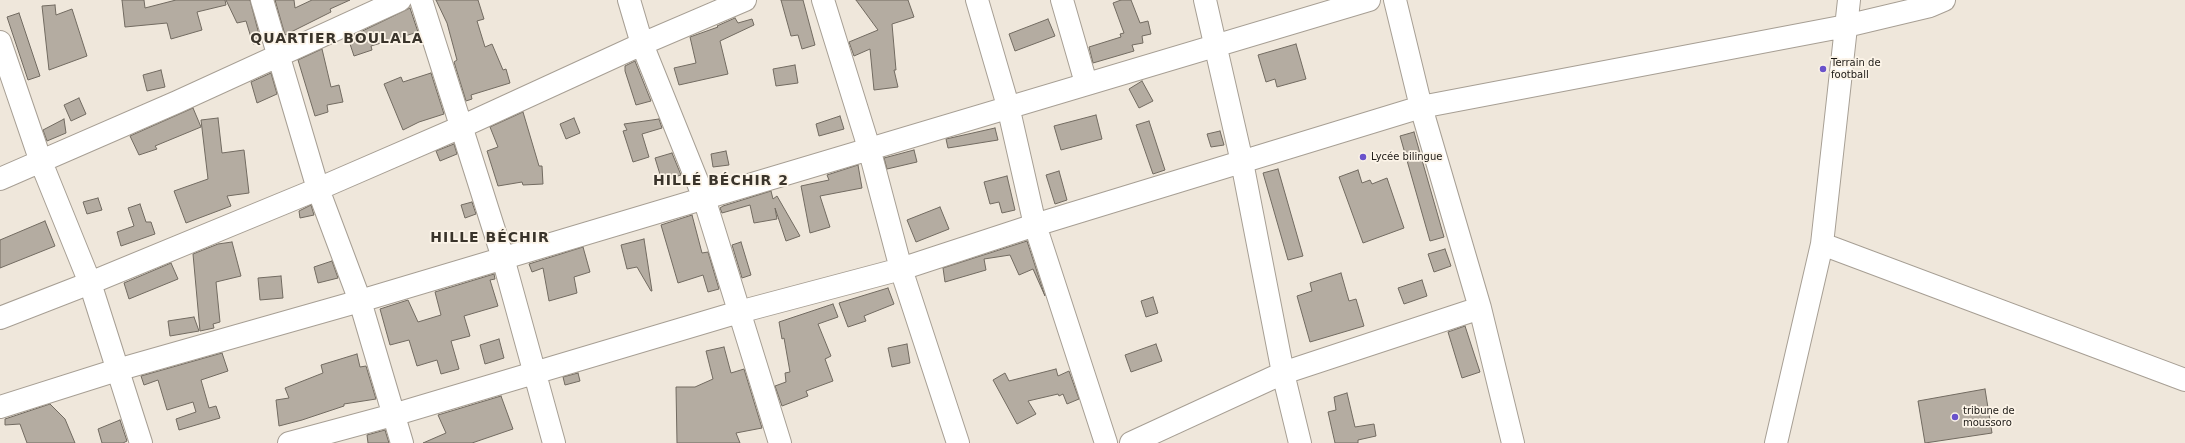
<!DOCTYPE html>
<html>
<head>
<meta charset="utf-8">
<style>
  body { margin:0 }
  canvas { display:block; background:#efe7db }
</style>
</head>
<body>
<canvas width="2185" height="443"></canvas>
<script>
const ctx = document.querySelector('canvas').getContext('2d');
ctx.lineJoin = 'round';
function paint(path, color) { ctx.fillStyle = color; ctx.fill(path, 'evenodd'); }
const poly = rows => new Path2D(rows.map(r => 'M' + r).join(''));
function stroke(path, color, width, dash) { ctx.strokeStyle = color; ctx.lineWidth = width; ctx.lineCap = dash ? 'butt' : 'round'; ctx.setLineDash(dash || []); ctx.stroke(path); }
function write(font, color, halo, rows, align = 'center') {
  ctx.font = font + ' "DejaVu Sans",sans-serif'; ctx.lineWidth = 3.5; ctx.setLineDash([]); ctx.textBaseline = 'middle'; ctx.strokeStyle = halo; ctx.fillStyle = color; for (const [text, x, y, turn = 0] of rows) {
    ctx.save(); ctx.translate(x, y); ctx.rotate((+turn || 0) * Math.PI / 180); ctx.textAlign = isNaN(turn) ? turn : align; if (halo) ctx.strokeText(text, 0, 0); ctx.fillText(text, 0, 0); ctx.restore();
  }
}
const building = poly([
  [122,0,144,0,145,8,176,0,225,0,226,5,197,12,202,30,171,39,167,23,125,27,122,0],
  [226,0,250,0,261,42,253,44,246,21,237,23,226,0],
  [275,0,294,0,295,8,312,0,350,0,330,9,331,12,285,35,275,0],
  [436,0,478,0,484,19,477,21,485,47,492,44,503,70,506,69,510,83,471,95,472,99,466,101,454,62,457,60,447,23,436,0],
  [781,0,803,0,815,45,802,49,798,35,791,36,781,0],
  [856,0,908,0,914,17,892,24,896,70,894,70,898,87,874,90,870,49,854,56,849,42,878,30,856,0],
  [1121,0,1131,0,1140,23,1148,21,1151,34,1142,36,1143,43,1132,45,1134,51,1093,63,1089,47,1121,37,1120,34,1124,33,1113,3,1121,0],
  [55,5,56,15,72,9,87,56,49,70,42,6,55,5],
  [410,8,418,32,371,46,372,50,354,56,348,38,410,8],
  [19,13,40,76,28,80,7,17,19,13],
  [735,18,738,23,752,19,754,25,720,41,728,74,679,85,674,68,696,63,690,37,718,27,717,26,735,18],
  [1048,19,1055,36,1015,51,1009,34,1048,19],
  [1296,44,1306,79,1277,87,1275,79,1266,82,1258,55,1296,44],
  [322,49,331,87,339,85,343,102,327,105,328,112,315,116,298,60,322,49],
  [635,61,651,101,636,105,625,71,625,66,635,61],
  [795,65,798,83,776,86,773,69,795,65],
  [161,70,165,87,147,91,143,75,161,70],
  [271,73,277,94,257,103,251,82,271,73],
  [431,73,444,114,419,122,403,130,384,84,401,77,403,82,431,73],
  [1142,81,1153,101,1139,108,1129,89,1142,81],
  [79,98,86,114,71,121,64,105,79,98],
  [193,108,201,127,155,146,157,149,139,155,130,136,193,108],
  [523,112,539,166,542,166,543,184,523,185,522,182,498,186,487,151,498,147,490,127,523,112],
  [1096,115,1102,139,1061,150,1054,126,1096,115],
  [840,116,844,129,819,136,816,124,840,116],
  [218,118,222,153,244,150,249,193,227,196,231,206,186,223,174,191,208,179,201,120,218,118],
  [574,118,580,133,566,139,560,124,574,118],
  [64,119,66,133,47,141,43,130,64,119],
  [659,119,662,128,642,134,649,157,633,162,623,131,627,130,624,124,659,119],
  [1149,121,1165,170,1153,174,1136,125,1149,121],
  [995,128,998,140,948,148,946,139,995,128],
  [1220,131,1224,145,1211,147,1207,134,1220,131],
  [1414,132,1444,237,1430,241,1400,136,1414,132],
  [454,144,457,154,440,161,436,151,454,144],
  [914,150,917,162,887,169,884,158,914,150],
  [726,151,729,165,713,167,711,154,726,151],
  [672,153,681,175,662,181,655,158,672,153],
  [858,165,862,188,820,196,830,227,810,233,801,186,829,180,827,175,858,165],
  [1278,169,1303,256,1288,260,1263,173,1278,169],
  [1358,170,1362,183,1370,180,1372,184,1387,178,1404,228,1363,243,1339,177,1358,170],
  [1059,171,1067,200,1055,204,1046,175,1059,171],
  [1007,176,1015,210,1002,213,999,202,990,204,984,182,1007,176],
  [771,191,773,199,777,196,800,236,786,241,775,208,777,219,754,223,750,205,722,213,720,208,723,206,771,191],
  [98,198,102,210,87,214,83,202,98,198],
  [472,202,476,214,465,218,461,205,472,202],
  [140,204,146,222,151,222,155,234,121,246,117,232,134,226,128,208,140,204],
  [311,205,314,215,300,218,299,211,311,205],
  [940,207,949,229,916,242,907,220,940,207],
  [692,215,702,253,708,252,719,289,708,292,703,275,678,283,661,225,692,215],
  [45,221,55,246,0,268,0,240,45,221],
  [644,239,652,291,651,291,637,267,627,269,621,245,644,239],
  [1027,241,1045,296,1033,269,1019,275,1010,255,984,259,986,270,945,282,943,268,1027,241],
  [232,242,241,276,216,282,220,322,213,324,214,328,200,331,193,254,218,244,232,242],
  [741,242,751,275,742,278,732,245,741,242],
  [583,247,590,272,574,277,577,293,549,301,543,268,532,272,529,264,583,247],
  [1445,249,1451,266,1434,272,1428,254,1445,249],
  [332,261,338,278,318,283,314,267,332,261],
  [171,263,178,279,129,299,124,283,171,263],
  [1341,273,1349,301,1356,299,1364,326,1310,342,1297,296,1312,291,1310,283,1341,273],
  [494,274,495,279,490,280,498,306,464,316,470,336,451,341,459,369,441,374,437,360,417,366,409,340,390,345,380,309,408,300,418,322,441,315,435,292,494,274],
  [281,276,283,298,260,300,258,278,281,276],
  [1422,280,1427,296,1404,304,1398,288,1422,280],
  [888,288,894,304,864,316,866,321,848,327,839,303,888,288],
  [1153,297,1158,313,1146,317,1141,301,1153,297],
  [833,304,838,317,818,324,831,356,825,359,833,381,806,391,808,396,782,406,775,386,786,382,785,373,790,372,784,338,782,339,779,322,833,304],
  [194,317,199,331,170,336,168,321,194,317],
  [1465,326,1480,372,1462,378,1448,332,1465,326],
  [499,339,504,358,485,364,480,345,499,339],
  [907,344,910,363,892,367,888,348,907,344],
  [1156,344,1162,361,1131,372,1125,355,1156,344],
  [724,347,731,373,744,369,762,428,736,433,740,443,677,443,676,387,695,387,713,379,706,351,724,347],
  [222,353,228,371,201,380,209,408,216,406,220,418,179,430,176,419,196,412,193,402,167,410,158,380,144,385,141,376,222,353],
  [357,354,360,367,366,366,376,399,344,404,344,406,302,420,279,426,276,400,289,398,285,388,323,373,321,365,357,354],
  [1056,369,1058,376,1069,371,1079,399,1067,404,1063,394,1059,396,1058,394,1028,401,1036,414,1017,424,993,380,1005,373,1009,381,1056,369],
  [578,373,580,381,565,385,563,377,578,373],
  [1985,389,1992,433,1925,443,1918,401,1985,389],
  [1347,393,1355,427,1374,424,1376,436,1358,440,1358,443,1335,443,1328,412,1336,410,1334,397,1347,393],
  [501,396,513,429,472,443,423,443,446,433,438,415,501,396],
  [50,404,65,419,75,443,27,443,20,424,5,425,5,419,50,404],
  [120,420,127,441,123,443,102,443,98,429,120,420],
  [385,430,389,443,368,443,367,435,385,430]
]);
paint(building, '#b4aca1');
stroke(building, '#726b61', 1);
const minor = poly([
  [262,0,318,189,360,301,402,443],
  [421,0,503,258,554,443],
  [629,0,642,44,704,198,780,443],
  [823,0,869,148,901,269,958,443],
  [977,0,1008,106,1035,225,1106,443],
  [1062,0,1086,83],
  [1205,0,1242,162,1283,373,1300,443],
  [1395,0,1421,107,1480,308,1513,443],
  [0,42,41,162,90,283,141,443],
  [0,179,177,102,400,0],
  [1822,244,2185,380],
  [0,318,90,283,318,189,461,127,642,44,745,0],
  [0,407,117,370,360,301,1369,0],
  [289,443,393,415,739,312,901,269,1035,225,1421,107,1846,26,1930,6,1944,0],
  [1131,443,1283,373,1480,308],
  [1776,443,1822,244,1849,0]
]);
stroke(minor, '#a79f94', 24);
stroke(minor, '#fff', 22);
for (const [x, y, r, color] of [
  [1823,69,4,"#6a52cb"],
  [1363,157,4,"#6a52cb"],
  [1955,417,4,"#6a52cb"]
]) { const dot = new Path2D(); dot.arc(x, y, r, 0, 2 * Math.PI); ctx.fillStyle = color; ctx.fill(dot); stroke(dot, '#fcf4e8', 1.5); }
write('10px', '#1c1915', '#fcf4e8', [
  ["Terrain de",1831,63],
  ["football",1831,75],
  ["Lycée bilingue",1371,157],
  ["tribune de",1963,411],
  ["moussoro",1963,423]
], 'left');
ctx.letterSpacing = '1px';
write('bold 14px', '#3a342b', '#fcf4e8', [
  ["QUARTIER BOULALA",337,39],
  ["HILLÉ BÉCHIR 2",721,181],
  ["HILLE BÉCHIR",490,238]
]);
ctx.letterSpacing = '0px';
</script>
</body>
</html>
